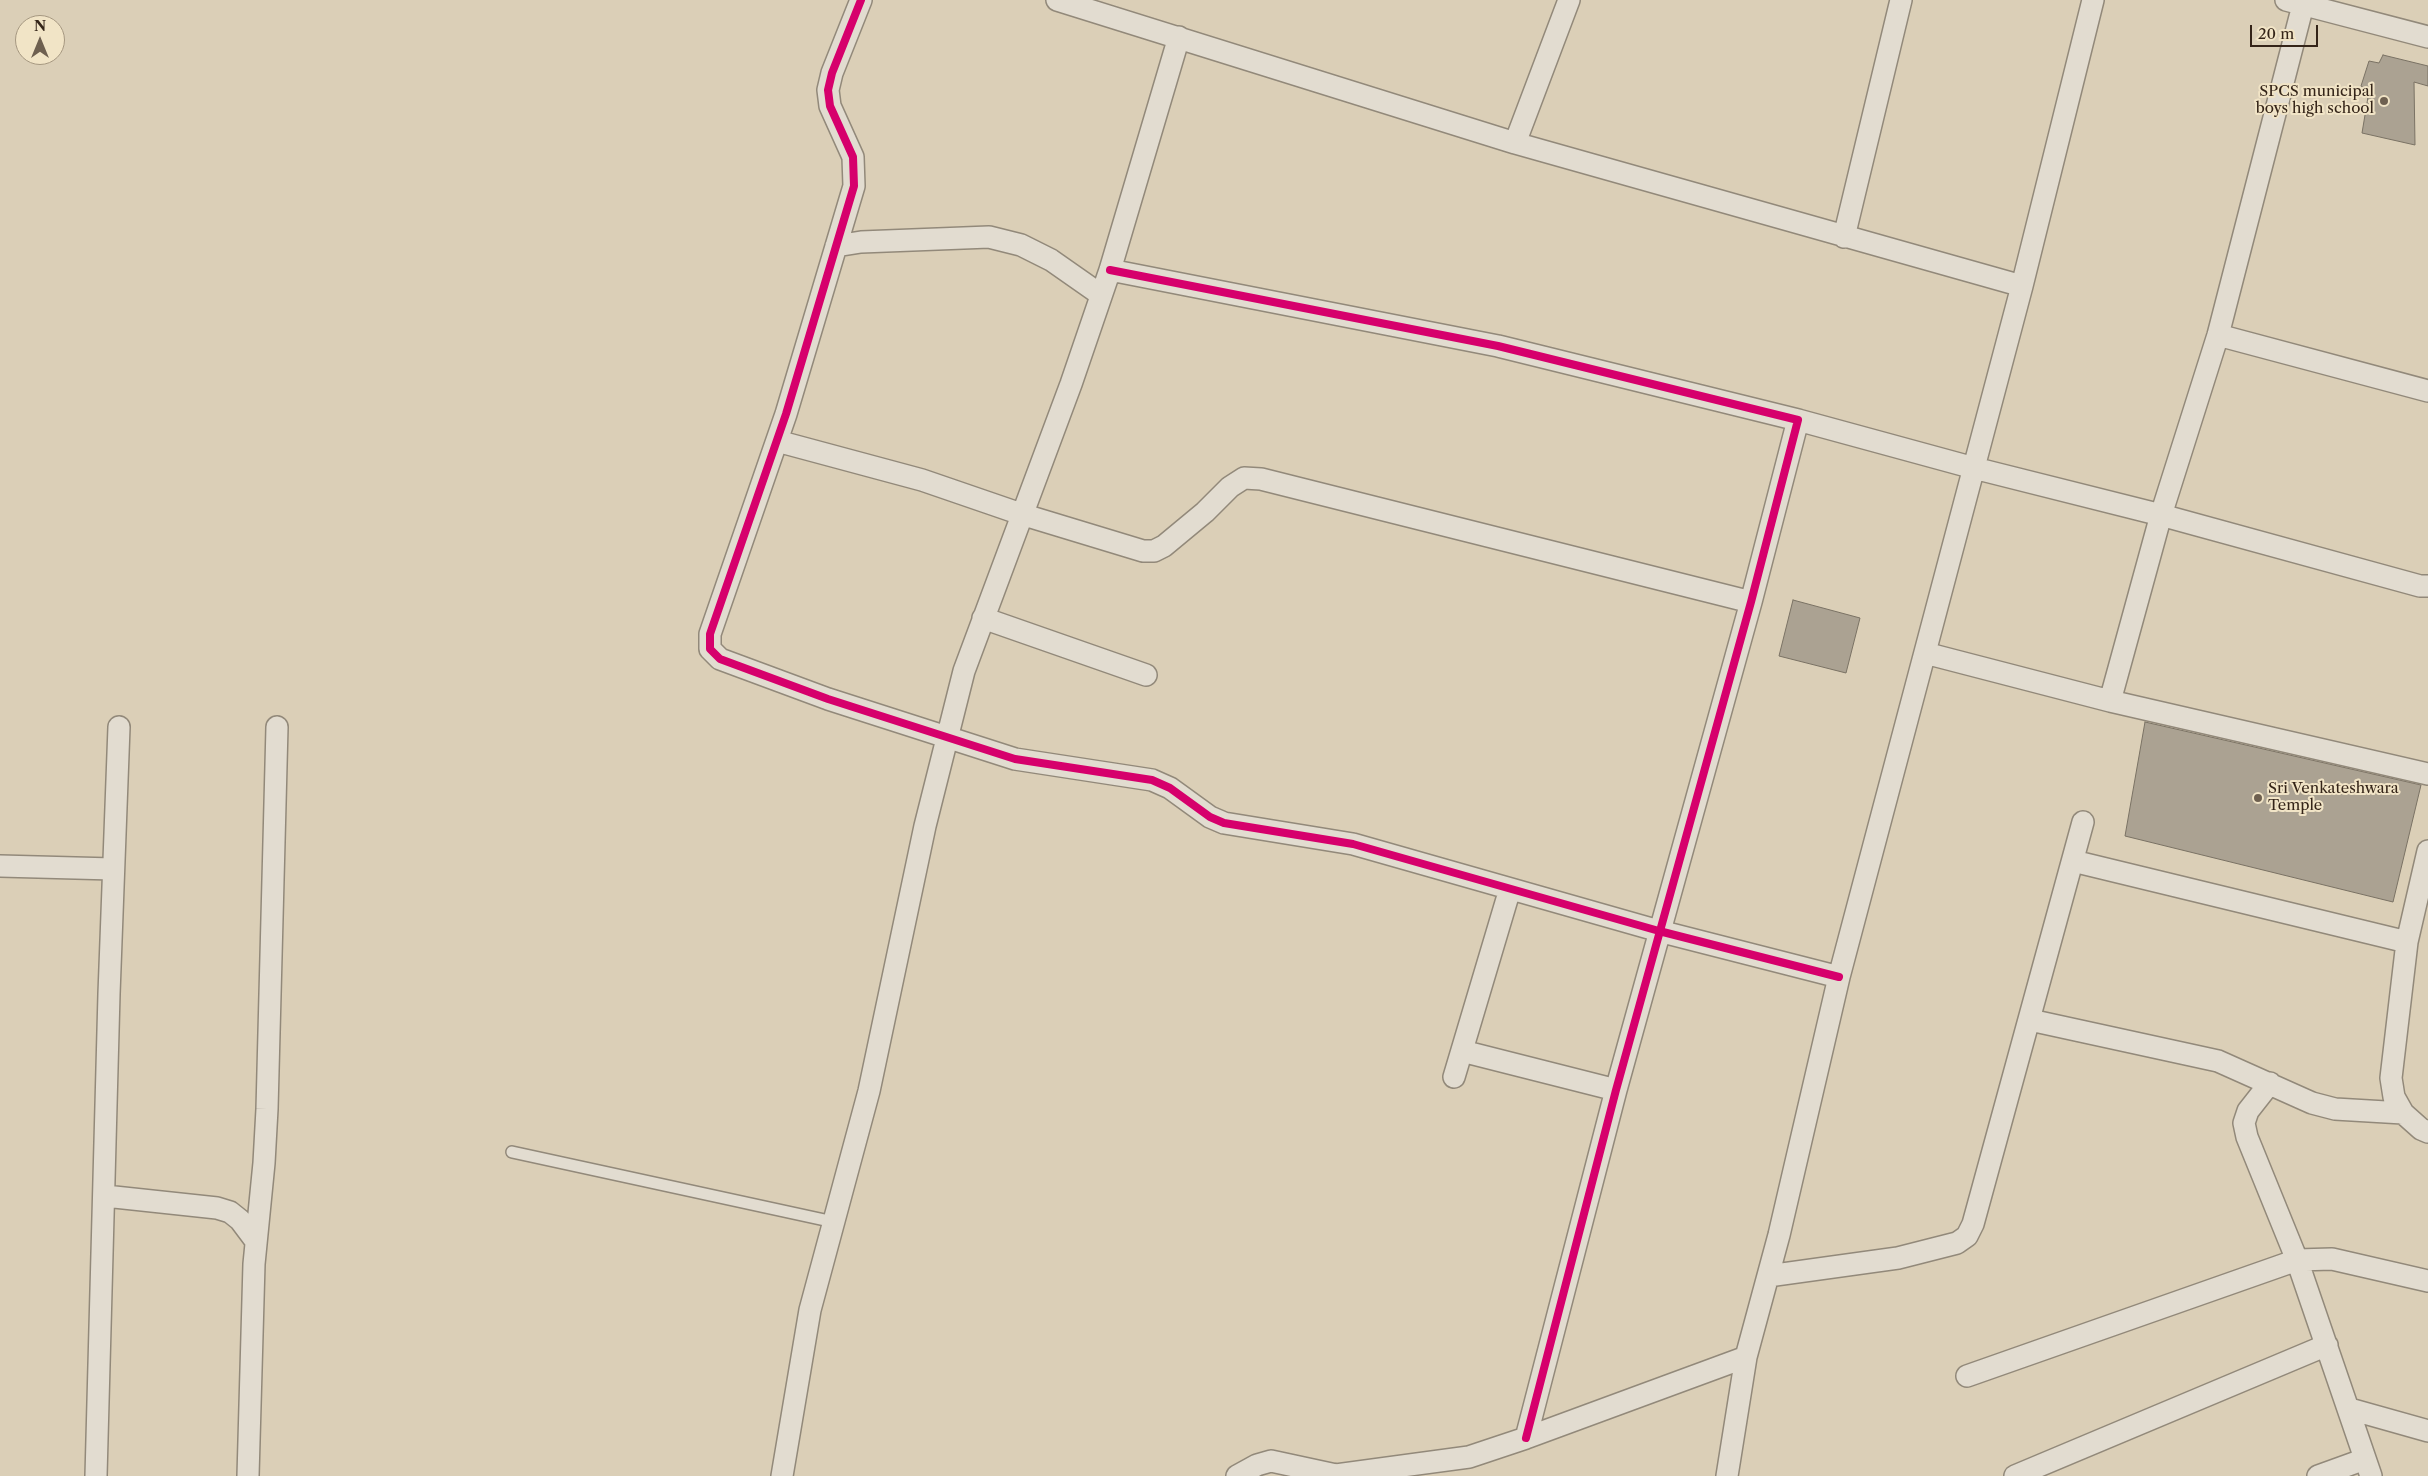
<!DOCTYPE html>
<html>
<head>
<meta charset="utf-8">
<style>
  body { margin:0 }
  #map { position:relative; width:2428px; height:1476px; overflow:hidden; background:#dbcfb7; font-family:"Libre Caslon Text",serif }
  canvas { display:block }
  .north { position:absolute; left:15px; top:15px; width:50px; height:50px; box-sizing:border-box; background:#f1e4c6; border:1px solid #a59780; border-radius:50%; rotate:0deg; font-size:14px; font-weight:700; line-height:20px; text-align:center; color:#342418 }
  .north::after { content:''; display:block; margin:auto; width:18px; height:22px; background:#6e6050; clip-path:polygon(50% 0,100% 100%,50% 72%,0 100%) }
  .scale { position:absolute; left:2250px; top:25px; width:68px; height:22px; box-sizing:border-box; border:2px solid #342418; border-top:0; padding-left:6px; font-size:15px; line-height:18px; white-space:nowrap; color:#342418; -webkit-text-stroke:4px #f1e4c6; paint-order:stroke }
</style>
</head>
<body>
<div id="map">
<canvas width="2428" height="1476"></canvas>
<div class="north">N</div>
<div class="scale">20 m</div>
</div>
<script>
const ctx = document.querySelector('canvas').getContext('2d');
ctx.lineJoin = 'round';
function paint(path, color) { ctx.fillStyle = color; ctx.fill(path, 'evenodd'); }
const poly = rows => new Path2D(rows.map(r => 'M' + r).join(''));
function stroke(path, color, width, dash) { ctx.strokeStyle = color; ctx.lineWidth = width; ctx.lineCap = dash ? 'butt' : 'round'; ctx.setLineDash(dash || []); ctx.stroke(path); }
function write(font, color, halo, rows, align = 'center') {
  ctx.font = font + ' "Libre Caslon Text",serif'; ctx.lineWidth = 4; ctx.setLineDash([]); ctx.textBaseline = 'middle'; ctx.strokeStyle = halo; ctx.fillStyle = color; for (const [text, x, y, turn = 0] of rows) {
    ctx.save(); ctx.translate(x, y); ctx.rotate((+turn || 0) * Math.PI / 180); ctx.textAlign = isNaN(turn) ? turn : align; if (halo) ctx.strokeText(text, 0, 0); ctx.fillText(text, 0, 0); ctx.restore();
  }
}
const building = poly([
  [2383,55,2428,66,2428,86,2414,82,2415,145,2362,133,2369,91,2361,86,2369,61,2379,63,2383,55],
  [1793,600,1860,618,1846,673,1779,656,1793,600],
  [2145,722,2421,785,2393,902,2125,836,2145,722]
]);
paint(building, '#aba292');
stroke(building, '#7a7264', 1);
const lane = poly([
  [512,1152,834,1222]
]);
const street = poly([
  [861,0,832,73,828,90,830,106,853,157,854,186,786,414,710,634,710,649,720,659,828,699,1015,759,1152,780,1170,788,1210,817,1224,823,1353,844,1659,931,1839,977],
  [1057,0,1515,143,2022,286],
  [2286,0,2428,37],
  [1515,143,1569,0],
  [1844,237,1901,0],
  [836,246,861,242,989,237,1021,245,1051,260,1101,295],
  [1110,270,1498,346,1798,420,1751,602,1616,1090,1526,1438],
  [2218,335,2428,391],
  [1798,420,1974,468,2161,515,2420,586,2428,586],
  [777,441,922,480,1021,514,1143,551,1154,551,1164,546,1205,512,1230,487,1244,478,1261,479,1751,602],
  [983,618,1146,675],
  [1925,653,2110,701,2428,774],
  [2110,701,2161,515,2218,335,2303,5],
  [2428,851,2407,942,2391,1078,2394,1097,2403,1113,2421,1129,2428,1132],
  [2073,861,2407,942],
  [0,866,113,869],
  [2030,1020,2218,1061,2312,1103,2335,1109,2403,1113],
  [1462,1051,1616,1090],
  [1454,1077,1510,889],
  [2270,1083,2248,1111,2244,1123,2247,1137,2297,1260,2371,1476],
  [105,1196,217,1208,230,1212,240,1220,255,1240],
  [1768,1276,1898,1258,1957,1243,1967,1236,1973,1224,2083,822],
  [1967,1376,2297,1260,2332,1259,2428,1281],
  [2350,1409,2428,1431],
  [96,1476,109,994,119,727],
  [248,1476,254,1264,264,1163,267,1109,277,727],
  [782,1476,810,1310,869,1091,925,826,964,671,1071,384,1110,270,1179,37],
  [1237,1476,1257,1465,1271,1461,1336,1475,1469,1457,1526,1438,1746,1357],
  [1727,1476,1746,1357,1779,1235,1839,977,2022,286,2093,0],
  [2015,1476,2327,1345],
  [2318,1476,2365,1459]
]);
stroke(lane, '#92897a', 14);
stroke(street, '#92897a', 24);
stroke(lane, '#e2dcd0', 11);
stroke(street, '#e2dcd0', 21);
stroke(poly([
  [861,0,832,73,828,90,830,106,853,157,854,186,786,414,710,634,710,649,720,659,828,699,1015,759,1152,780,1170,788,1210,817,1224,823,1353,844,1659,931,1839,977],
  [1110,270,1498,346,1798,420,1751,602,1616,1090,1526,1438]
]), '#d6006c', 8);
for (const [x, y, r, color] of [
  [2384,101,5,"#6e6050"],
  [2258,798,5,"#6e6050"]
]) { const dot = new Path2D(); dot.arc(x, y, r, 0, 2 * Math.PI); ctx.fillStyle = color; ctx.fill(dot); stroke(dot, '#f1e4c6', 2); }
write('15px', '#342418', '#f1e4c6', [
  ["SPCS municipal",2374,92],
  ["boys high school",2374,109],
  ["Sri Venkateshwara",2268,789,"left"],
  ["Temple",2268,806,"left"]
], 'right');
</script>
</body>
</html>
